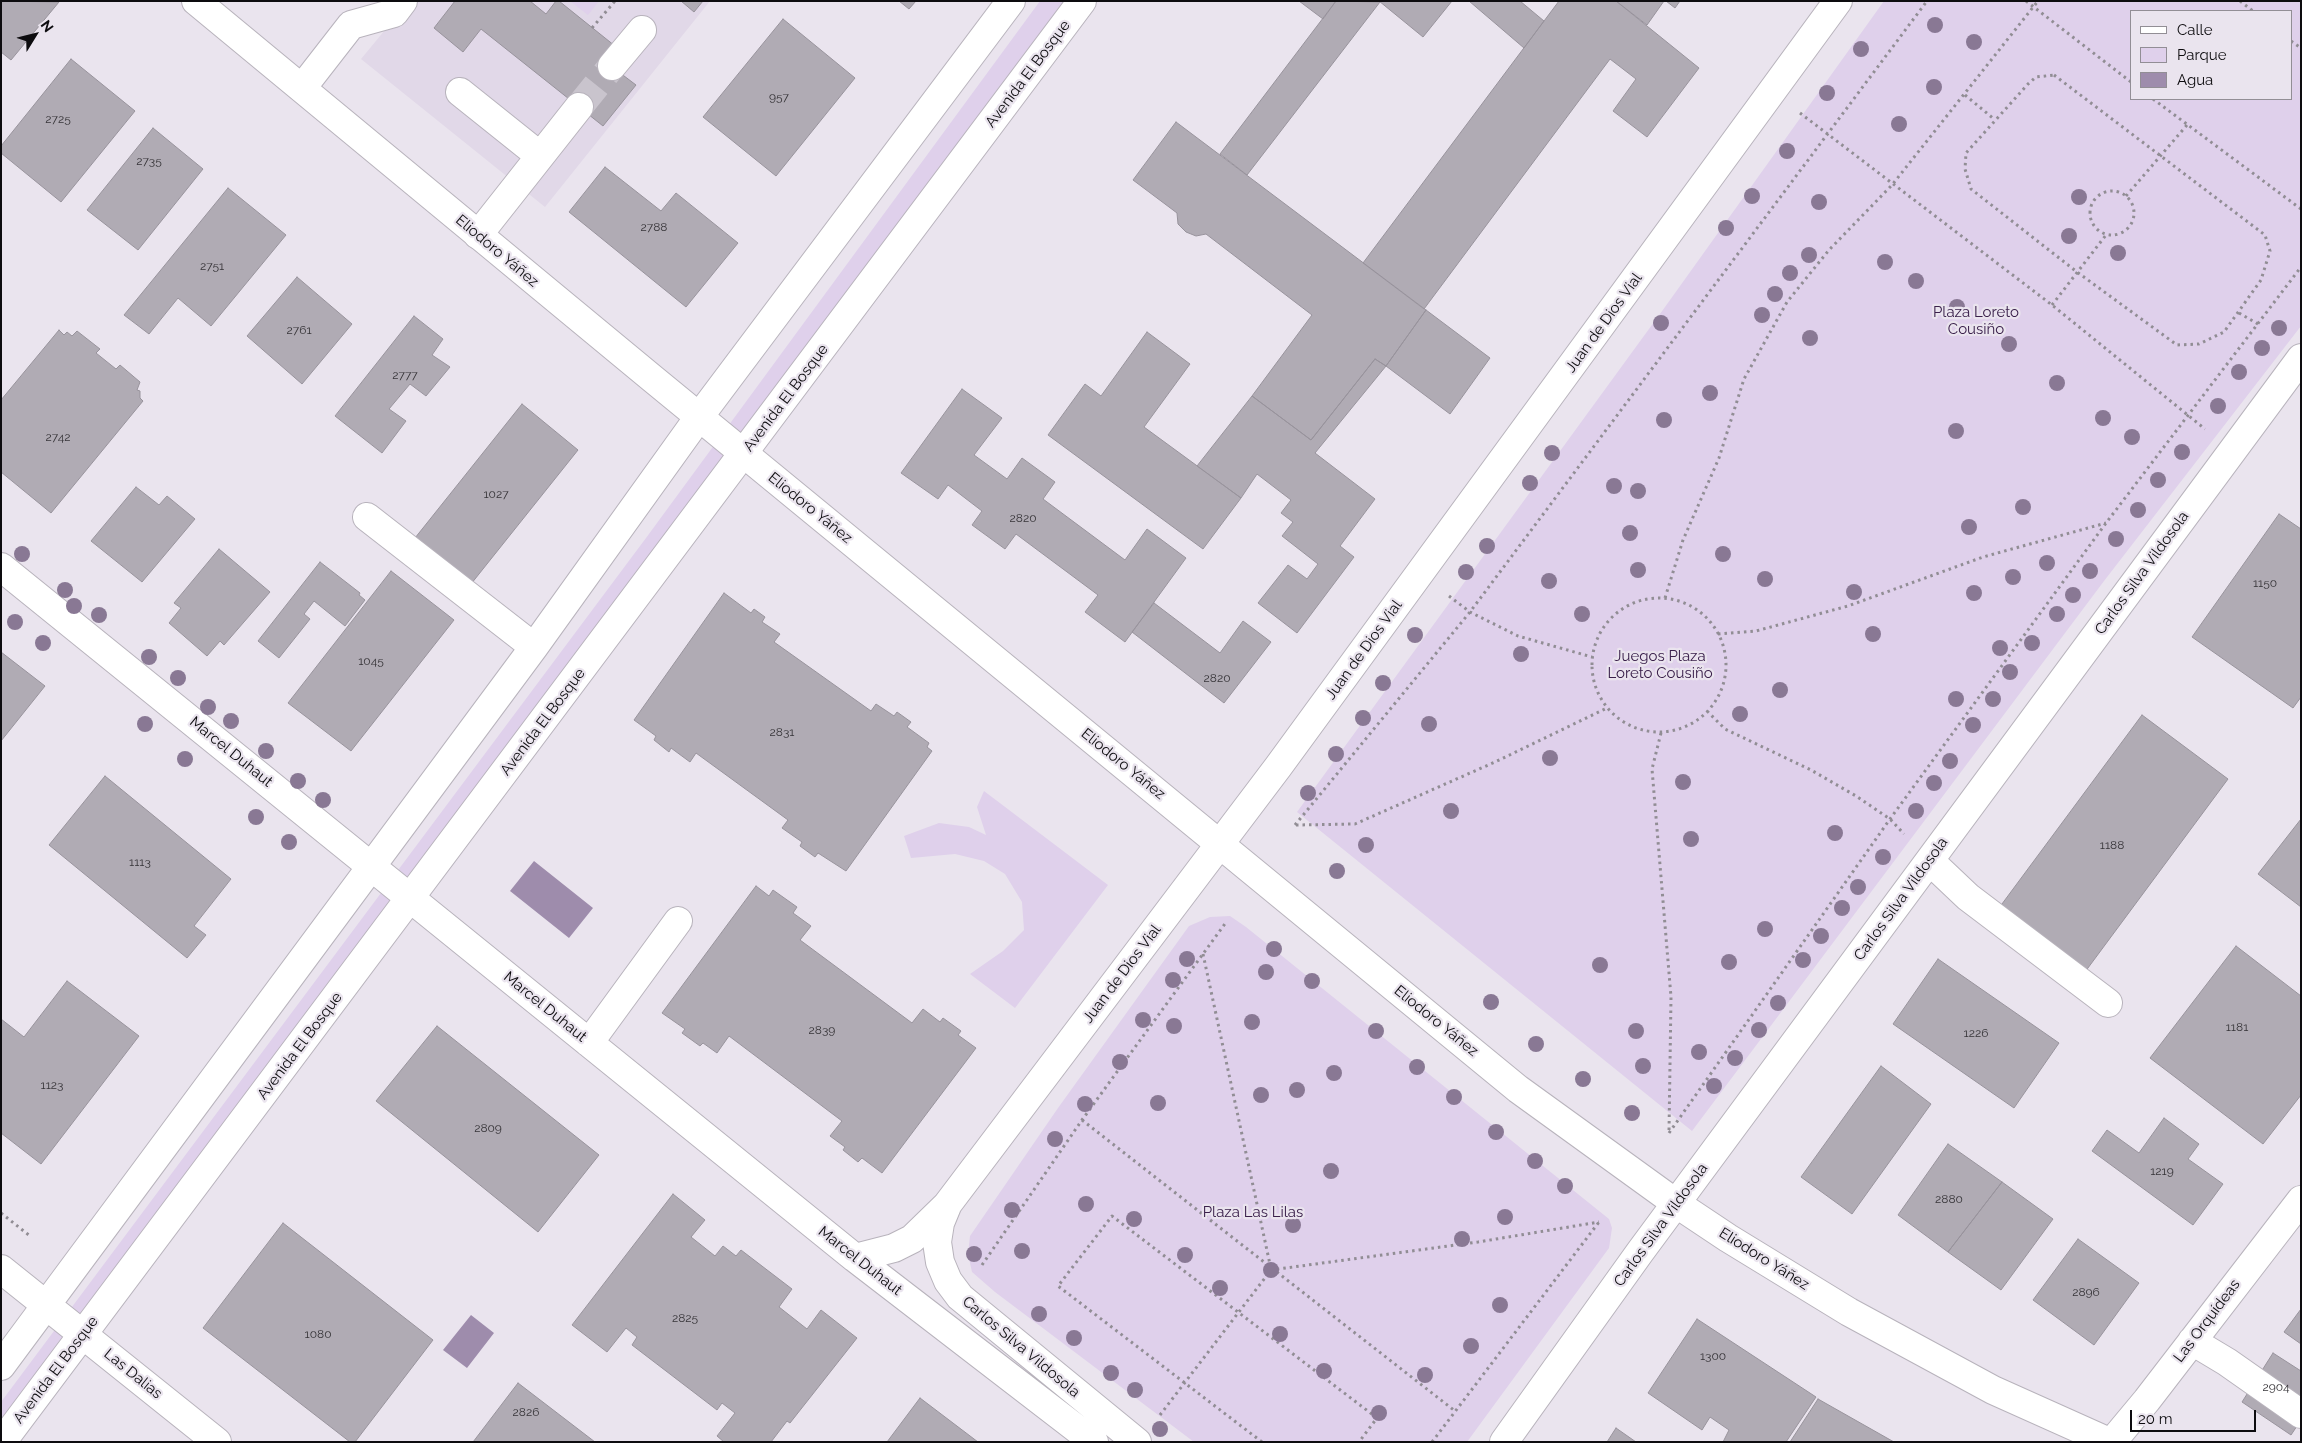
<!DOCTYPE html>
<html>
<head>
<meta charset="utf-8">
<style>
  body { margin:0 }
  #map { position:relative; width:2302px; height:1443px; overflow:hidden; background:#eae4ee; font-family:Raleway,sans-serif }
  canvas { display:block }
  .frame { position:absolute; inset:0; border:2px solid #0d0c0f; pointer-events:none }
  .legend { position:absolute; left:2130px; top:10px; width:162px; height:90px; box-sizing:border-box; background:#eae4ee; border:1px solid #928e95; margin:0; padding:6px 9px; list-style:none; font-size:15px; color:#0d0c0f }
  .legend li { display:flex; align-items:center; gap:10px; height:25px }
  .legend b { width:25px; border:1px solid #928e95 }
  .north { position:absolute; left:10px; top:10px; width:50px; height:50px; -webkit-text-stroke:4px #eae4ee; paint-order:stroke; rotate:54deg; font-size:14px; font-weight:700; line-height:20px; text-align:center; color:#0d0c0f }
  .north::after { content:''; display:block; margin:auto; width:18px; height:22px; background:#0d0c0f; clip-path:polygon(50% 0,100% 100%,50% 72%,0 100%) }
  .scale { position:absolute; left:2130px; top:1410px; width:126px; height:22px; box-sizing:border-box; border:2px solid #0d0c0f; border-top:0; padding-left:6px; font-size:15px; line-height:18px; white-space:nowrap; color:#0d0c0f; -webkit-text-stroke:4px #eae4ee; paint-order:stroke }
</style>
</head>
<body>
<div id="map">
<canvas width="2302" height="1443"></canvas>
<div class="frame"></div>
<ul class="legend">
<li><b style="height:6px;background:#fff"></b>Calle</li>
<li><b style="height:14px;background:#dfd0eb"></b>Parque</li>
<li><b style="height:14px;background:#9e8cac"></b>Agua</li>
</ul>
<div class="north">N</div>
<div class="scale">20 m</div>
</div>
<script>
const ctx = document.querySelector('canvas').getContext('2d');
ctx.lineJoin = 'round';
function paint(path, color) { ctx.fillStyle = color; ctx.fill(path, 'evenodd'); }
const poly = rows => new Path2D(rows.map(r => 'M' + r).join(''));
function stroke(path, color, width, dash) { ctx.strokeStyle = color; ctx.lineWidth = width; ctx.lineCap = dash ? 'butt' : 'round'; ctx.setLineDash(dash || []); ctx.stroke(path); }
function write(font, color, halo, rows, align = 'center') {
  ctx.font = font + ' Raleway,sans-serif'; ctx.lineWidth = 4.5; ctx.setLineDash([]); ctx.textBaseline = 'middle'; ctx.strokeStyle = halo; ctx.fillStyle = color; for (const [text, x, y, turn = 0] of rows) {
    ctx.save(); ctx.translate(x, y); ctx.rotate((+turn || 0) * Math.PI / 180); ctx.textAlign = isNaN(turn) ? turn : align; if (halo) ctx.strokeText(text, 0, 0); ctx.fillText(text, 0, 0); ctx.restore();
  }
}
paint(poly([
  [409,1,710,1,545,207,361,59]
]), '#e1d8e8');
paint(poly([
  [570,1,599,1,588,15],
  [1040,1,1066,1,1,1429,1,1402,646,538],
  [1884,1,2301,1,2301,326,2104,581,1692,1131,1297,812,1665,307],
  [2291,11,2291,99,2131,99,2131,11],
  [984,791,1108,885,1015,1008,970,974,1003,951,1024,930,1022,902,1005,874,984,861,955,854,911,858,904,836,939,823,969,827,986,835,977,807],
  [1230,916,1246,927,1609,1219,1612,1228,1609,1248,1467,1442,1194,1442,995,1292,972,1272,968,1254,970,1236,1058,1108,1189,926,1210,917]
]), '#dfd0eb');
paint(poly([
  [534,861,593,908,569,938,510,891],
  [471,1315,494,1333,467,1368,443,1350]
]), '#9e8cac');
const building = poly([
  [1,1,59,2,11,60,1,52,1,1],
  [455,1,530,1,546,14,556,1,559,1,615,46,603,60,636,85,603,126,481,29,463,52,434,28,455,1],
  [681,1,703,1,694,12,681,1],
  [899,1,916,1,909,9,899,1],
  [1299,1,1336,1,1323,19,1299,1],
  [1336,1,1380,2,1247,175,1220,154,1336,1],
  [1379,1,1452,1,1423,37,1379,1],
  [1469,1,1520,1,1544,21,1524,48,1469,1],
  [1559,1,1616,1,1699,68,1647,137,1613,111,1636,79,1610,59,1424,309,1363,263,1559,1],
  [1616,1,1664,1,1647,25,1616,1],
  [1666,1,1680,1,1675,8,1666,1],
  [783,19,855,78,776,176,703,117,783,19],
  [71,59,135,111,61,202,1,153,1,146,71,59],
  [1176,122,1426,310,1386,366,1375,359,1311,440,1252,396,1312,315,1206,234,1196,236,1186,232,1178,224,1177,213,1133,180,1176,122],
  [153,128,203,169,138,250,87,210,153,128],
  [605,167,661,211,676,193,738,243,686,307,569,212,605,167],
  [228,188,286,235,211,326,178,298,149,334,124,315,228,188],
  [297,277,352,324,302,384,247,336,297,277],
  [1426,310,1490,358,1450,414,1386,366,1426,310],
  [414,316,443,339,432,355,450,367,426,396,410,384,389,409,406,421,382,453,335,416,414,316],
  [59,330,64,335,67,332,72,336,77,331,100,349,96,353,116,369,120,365,140,382,137,390,140,391,140,398,143,401,51,513,1,472,1,400,59,330],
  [1147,332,1190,364,1144,427,1241,498,1203,549,1048,435,1085,384,1101,396,1147,332],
  [1375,359,1386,366,1315,453,1375,499,1340,546,1354,557,1297,633,1258,603,1288,565,1307,579,1318,564,1282,536,1293,522,1281,513,1291,500,1257,474,1241,498,1197,466,1252,396,1311,440,1375,359],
  [962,389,1002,418,974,455,1007,479,1022,458,1055,482,1043,499,1125,560,1147,529,1186,558,1125,642,1085,612,1098,595,1016,534,1005,549,972,525,982,511,948,485,938,499,901,473,962,389],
  [522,404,578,450,471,584,415,538,522,404],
  [136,487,159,505,167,496,195,519,142,582,91,541,136,487],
  [2279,514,2301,529,2301,697,2293,708,2192,637,2279,514],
  [219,549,270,592,224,645,220,641,207,656,169,623,181,608,174,603,219,549],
  [320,562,360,593,359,595,365,600,345,626,314,601,304,614,310,619,279,658,258,641,320,562],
  [391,571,454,620,351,751,288,703,391,571],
  [724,593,751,613,754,609,765,617,762,622,780,634,774,642,871,711,876,704,894,716,897,712,911,722,907,727,929,743,927,747,932,751,846,871,818,853,815,857,800,846,802,842,782,828,788,820,696,753,690,762,671,748,669,752,654,740,656,736,634,720,724,593],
  [1154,603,1220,653,1243,621,1271,642,1224,703,1132,632,1154,603],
  [1,652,45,686,1,741,1,652],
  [2142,715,2228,779,2082,976,1996,912,2142,715],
  [105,776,231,879,194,926,206,935,187,958,49,845,105,776],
  [2301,819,2301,907,2258,874,2301,819],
  [756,886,769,896,773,890,797,907,793,913,811,926,800,940,912,1023,923,1009,940,1022,943,1018,961,1031,958,1035,976,1048,882,1173,862,1158,858,1162,843,1150,845,1147,830,1136,842,1121,729,1036,717,1053,703,1043,700,1046,682,1033,685,1029,662,1013,756,886],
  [2236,946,2301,996,2301,1095,2263,1144,2150,1058,2236,946],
  [1938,959,2059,1043,2014,1108,1893,1024,1938,959],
  [67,981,139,1036,41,1164,1,1133,1,1019,24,1037,67,981],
  [437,1026,599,1155,538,1232,376,1101,437,1026],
  [1881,1066,1931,1104,1852,1214,1801,1177,1881,1066],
  [2164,1118,2199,1144,2188,1159,2223,1184,2193,1225,2092,1151,2107,1130,2139,1153,2164,1118],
  [1948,1144,2002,1182,1948,1252,1898,1215,1948,1144],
  [2002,1182,2053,1219,2001,1290,1948,1252,2002,1182],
  [673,1194,705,1220,691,1237,715,1256,723,1246,736,1256,741,1250,792,1289,779,1307,807,1329,821,1310,857,1338,790,1423,787,1421,771,1442,724,1442,717,1436,735,1413,722,1403,717,1410,632,1345,637,1337,626,1328,607,1352,572,1325,673,1194],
  [283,1223,433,1340,355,1442,350,1442,203,1328,283,1223],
  [2078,1239,2139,1283,2094,1345,2033,1300,2078,1239],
  [2301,1309,2301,1344,2284,1332,2301,1309],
  [1697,1319,1816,1397,1786,1442,1723,1442,1729,1430,1710,1417,1702,1430,1648,1393,1697,1319],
  [2273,1353,2301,1371,2301,1420,2291,1435,2242,1402,2273,1353],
  [518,1383,595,1442,473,1442,518,1383],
  [920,1398,978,1442,887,1442,920,1398],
  [1818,1399,1894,1442,1790,1442,1818,1399],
  [1616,1428,1636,1442,1607,1442,1616,1428]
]);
paint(building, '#b0abb4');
stroke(building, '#98939c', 1);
stroke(poly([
  [579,107,612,66]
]), '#c9c4cd', 28, [28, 14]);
const minor = poly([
  [612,66,642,30],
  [302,88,351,25,394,13,403,1],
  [460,92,540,156],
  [478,235,579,107],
  [367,517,534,647],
  [1,567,855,1258,1094,1442],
  [1930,861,1968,897,2108,1003],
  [589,1043,678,921],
  [947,1206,940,1223,937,1242,940,1262,948,1281,960,1297,1137,1442],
  [855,1258,894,1248,912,1239,947,1205,1278,767,1838,1],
  [1,1269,217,1442],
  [2192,1341,2227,1362,2301,1414],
  [1,1366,534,647,699,417,1011,1],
  [2,1442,1082,1],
  [1504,1442,1640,1252,2301,358],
  [2112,1442,2147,1400,2301,1200]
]);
const major = poly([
  [196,1,653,379,1518,1089,1677,1204,1728,1238,1849,1312,1993,1390,2109,1442]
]);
stroke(minor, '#b8b3bc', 30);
stroke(major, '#b8b3bc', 30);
stroke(poly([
  [2026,1,2131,82],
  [2240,1,2253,11],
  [592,28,615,1],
  [2291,41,2301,48],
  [2054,75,2265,235,2270,251,2261,280,2224,332,2199,344,2177,345,2077,272,1971,189,1965,169,1966,153,2028,84,2036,77,2054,75],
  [1965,95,1994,119],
  [2153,99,2301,209],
  [1800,113,2052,305,2205,429],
  '2090 213a22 22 0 1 1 44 0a22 22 0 1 1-44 0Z',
  [2126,196,2187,125],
  [2052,305,2106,235],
  [2239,313,2258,324],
  [1449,596,1470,612,1518,636,1592,657],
  [1665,598,1683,540,1719,458,1744,379,1787,302,1829,250,1892,185,2038,1],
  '1592 665a67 67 0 1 1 134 0a67 67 0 1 1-134 0Z',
  [1718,634,1756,631,1848,606,1983,557,2106,523],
  [1707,711,1725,729,1811,770,1856,796,1890,819,1904,834],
  [1661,733,1652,769,1671,997,1669,1132],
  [1295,825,1470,612,1927,1],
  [1296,825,1355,824,1495,762,1607,708],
  [1203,954,1271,1269],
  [1082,1120,1455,1411],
  [1669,1133,1890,819,2106,523,2301,267],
  [1,1213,30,1236],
  [982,1265,1082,1120,1227,921],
  [1160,1415,1271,1270,1478,1242,1599,1222],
  [1262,1442,1058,1286,1112,1216,1377,1418,1359,1442],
  [1432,1442,1599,1222]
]), '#918d94', 3, [2.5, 4]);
stroke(minor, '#fff', 28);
stroke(major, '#fff', 28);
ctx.fillStyle = '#897894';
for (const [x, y] of [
  [1935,25],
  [1974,42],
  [1861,49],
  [1934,87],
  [1827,93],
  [1899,124],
  [1787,151],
  [1752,196],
  [2079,197],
  [1819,202],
  [1726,228],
  [2069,236],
  [2118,253],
  [1809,255],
  [1885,262],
  [1790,273],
  [1916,281],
  [1775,294],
  [1957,307],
  [1762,315],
  [1661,323],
  [2279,328],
  [1810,338],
  [2009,344],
  [2262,348],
  [2239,372],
  [2057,383],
  [1710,393],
  [2218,406],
  [2103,418],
  [1664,420],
  [1956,431],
  [2132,437],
  [2182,452],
  [1552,453],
  [2158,480],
  [1530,483],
  [1614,486],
  [1638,491],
  [2023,507],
  [2138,510],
  [1969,527],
  [1630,533],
  [2116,539],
  [1487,546],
  [22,554],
  [1723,554],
  [2047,563],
  [1638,570],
  [2090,571],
  [1466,572],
  [2013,577],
  [1765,579],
  [1549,581],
  [65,590],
  [1854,592],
  [1974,593],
  [2073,595],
  [74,606],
  [1582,614],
  [2057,614],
  [99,615],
  [15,622],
  [1873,634],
  [1415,635],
  [43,643],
  [2032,643],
  [2000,648],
  [1521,654],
  [149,657],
  [2010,672],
  [178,678],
  [1383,683],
  [1780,690],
  [1956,699],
  [1993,699],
  [208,707],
  [1740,714],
  [1363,718],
  [231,721],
  [145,724],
  [1429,724],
  [1973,725],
  [266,751],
  [1336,754],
  [1550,758],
  [185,759],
  [1950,761],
  [298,781],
  [1683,782],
  [1934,783],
  [1308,793],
  [323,800],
  [1451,811],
  [1916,811],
  [256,817],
  [1835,833],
  [1691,839],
  [289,842],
  [1366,845],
  [1883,857],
  [1337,871],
  [1858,887],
  [1842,908],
  [1765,929],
  [1821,936],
  [1274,949],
  [1187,959],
  [1803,960],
  [1729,962],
  [1600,965],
  [1266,972],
  [1173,980],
  [1312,981],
  [1491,1002],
  [1778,1003],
  [1143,1020],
  [1252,1022],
  [1174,1026],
  [1759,1030],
  [1376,1031],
  [1636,1031],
  [1536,1044],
  [1699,1052],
  [1735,1058],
  [1120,1062],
  [1643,1066],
  [1417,1067],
  [1334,1073],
  [1583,1079],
  [1714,1086],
  [1297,1090],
  [1261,1095],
  [1454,1097],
  [1158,1103],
  [1085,1104],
  [1632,1113],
  [1496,1132],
  [1055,1139],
  [1535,1161],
  [1331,1171],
  [1565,1186],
  [1086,1204],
  [1012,1210],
  [1505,1217],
  [1134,1219],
  [1293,1225],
  [1462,1239],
  [1022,1251],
  [974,1254],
  [1185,1255],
  [1271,1270],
  [1220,1288],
  [1500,1305],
  [1039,1314],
  [1280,1334],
  [1074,1338],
  [1471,1346],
  [1324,1371],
  [1111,1373],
  [1425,1375],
  [1135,1390],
  [1379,1413],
  [1160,1429]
]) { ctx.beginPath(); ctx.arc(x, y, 8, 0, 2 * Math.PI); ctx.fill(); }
write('12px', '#363438', null, [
  ["957",779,97],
  ["2725",58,119],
  ["2735",149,161],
  ["2788",654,227],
  ["2751",212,266],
  ["2761",299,330],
  ["2777",405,375],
  ["2742",58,437],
  ["1027",496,494],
  ["2820",1023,518],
  ["1150",2265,583],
  ["1045",371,661],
  ["2820",1217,678],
  ["2831",782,732],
  ["1188",2112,845],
  ["1113",140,862],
  ["1181",2237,1027],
  ["2839",822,1030],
  ["1226",1976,1033],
  ["1123",52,1085],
  ["2809",488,1128],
  ["1219",2162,1171],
  ["2880",1949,1199],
  ["2896",2086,1292],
  ["2825",685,1318],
  ["1080",318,1334],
  ["1300",1713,1356],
  ["2904",2276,1387],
  ["2826",526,1412]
]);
write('15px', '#0d0c0f', '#eae4ee', [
  ["Avenida El Bosque",1028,74,-53],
  ["Eliodoro Yáñez",497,251,40],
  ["Juan de Dios Vial",1604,323,-54],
  ["Avenida El Bosque",786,398,-53],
  ["Eliodoro Yáñez",810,508,39],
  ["Carlos Silva Vildosola",2142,573,-54],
  ["Juan de Dios Vial",1364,650,-54],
  ["Avenida El Bosque",543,722,-53],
  ["Marcel Duhaut",231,752,39],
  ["Eliodoro Yáñez",1123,764,39],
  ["Carlos Silva Vildosola",1901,899,-54],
  ["Juan de Dios Vial",1122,974,-53],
  ["Marcel Duhaut",545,1007,39],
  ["Eliodoro Yáñez",1436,1021,39],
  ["Avenida El Bosque",300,1046,-53],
  ["Carlos Silva Vildosola",1661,1225,-54],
  ["Eliodoro Yáñez",1764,1259,32],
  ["Marcel Duhaut",860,1261,38],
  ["Las Orquídeas",2207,1321,-53],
  ["Carlos Silva Vildosola",1021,1347,40],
  ["Avenida El Bosque",56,1370,-53],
  ["Las Dalias",133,1374,39]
]);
write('15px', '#3a204b', '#eae4ee', [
  ["Plaza Loreto",1976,312],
  ["Cousiño",1976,329],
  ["Juegos Plaza",1660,656],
  ["Loreto Cousiño",1660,673],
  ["Plaza Las Lilas",1253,1212]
]);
</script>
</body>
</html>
